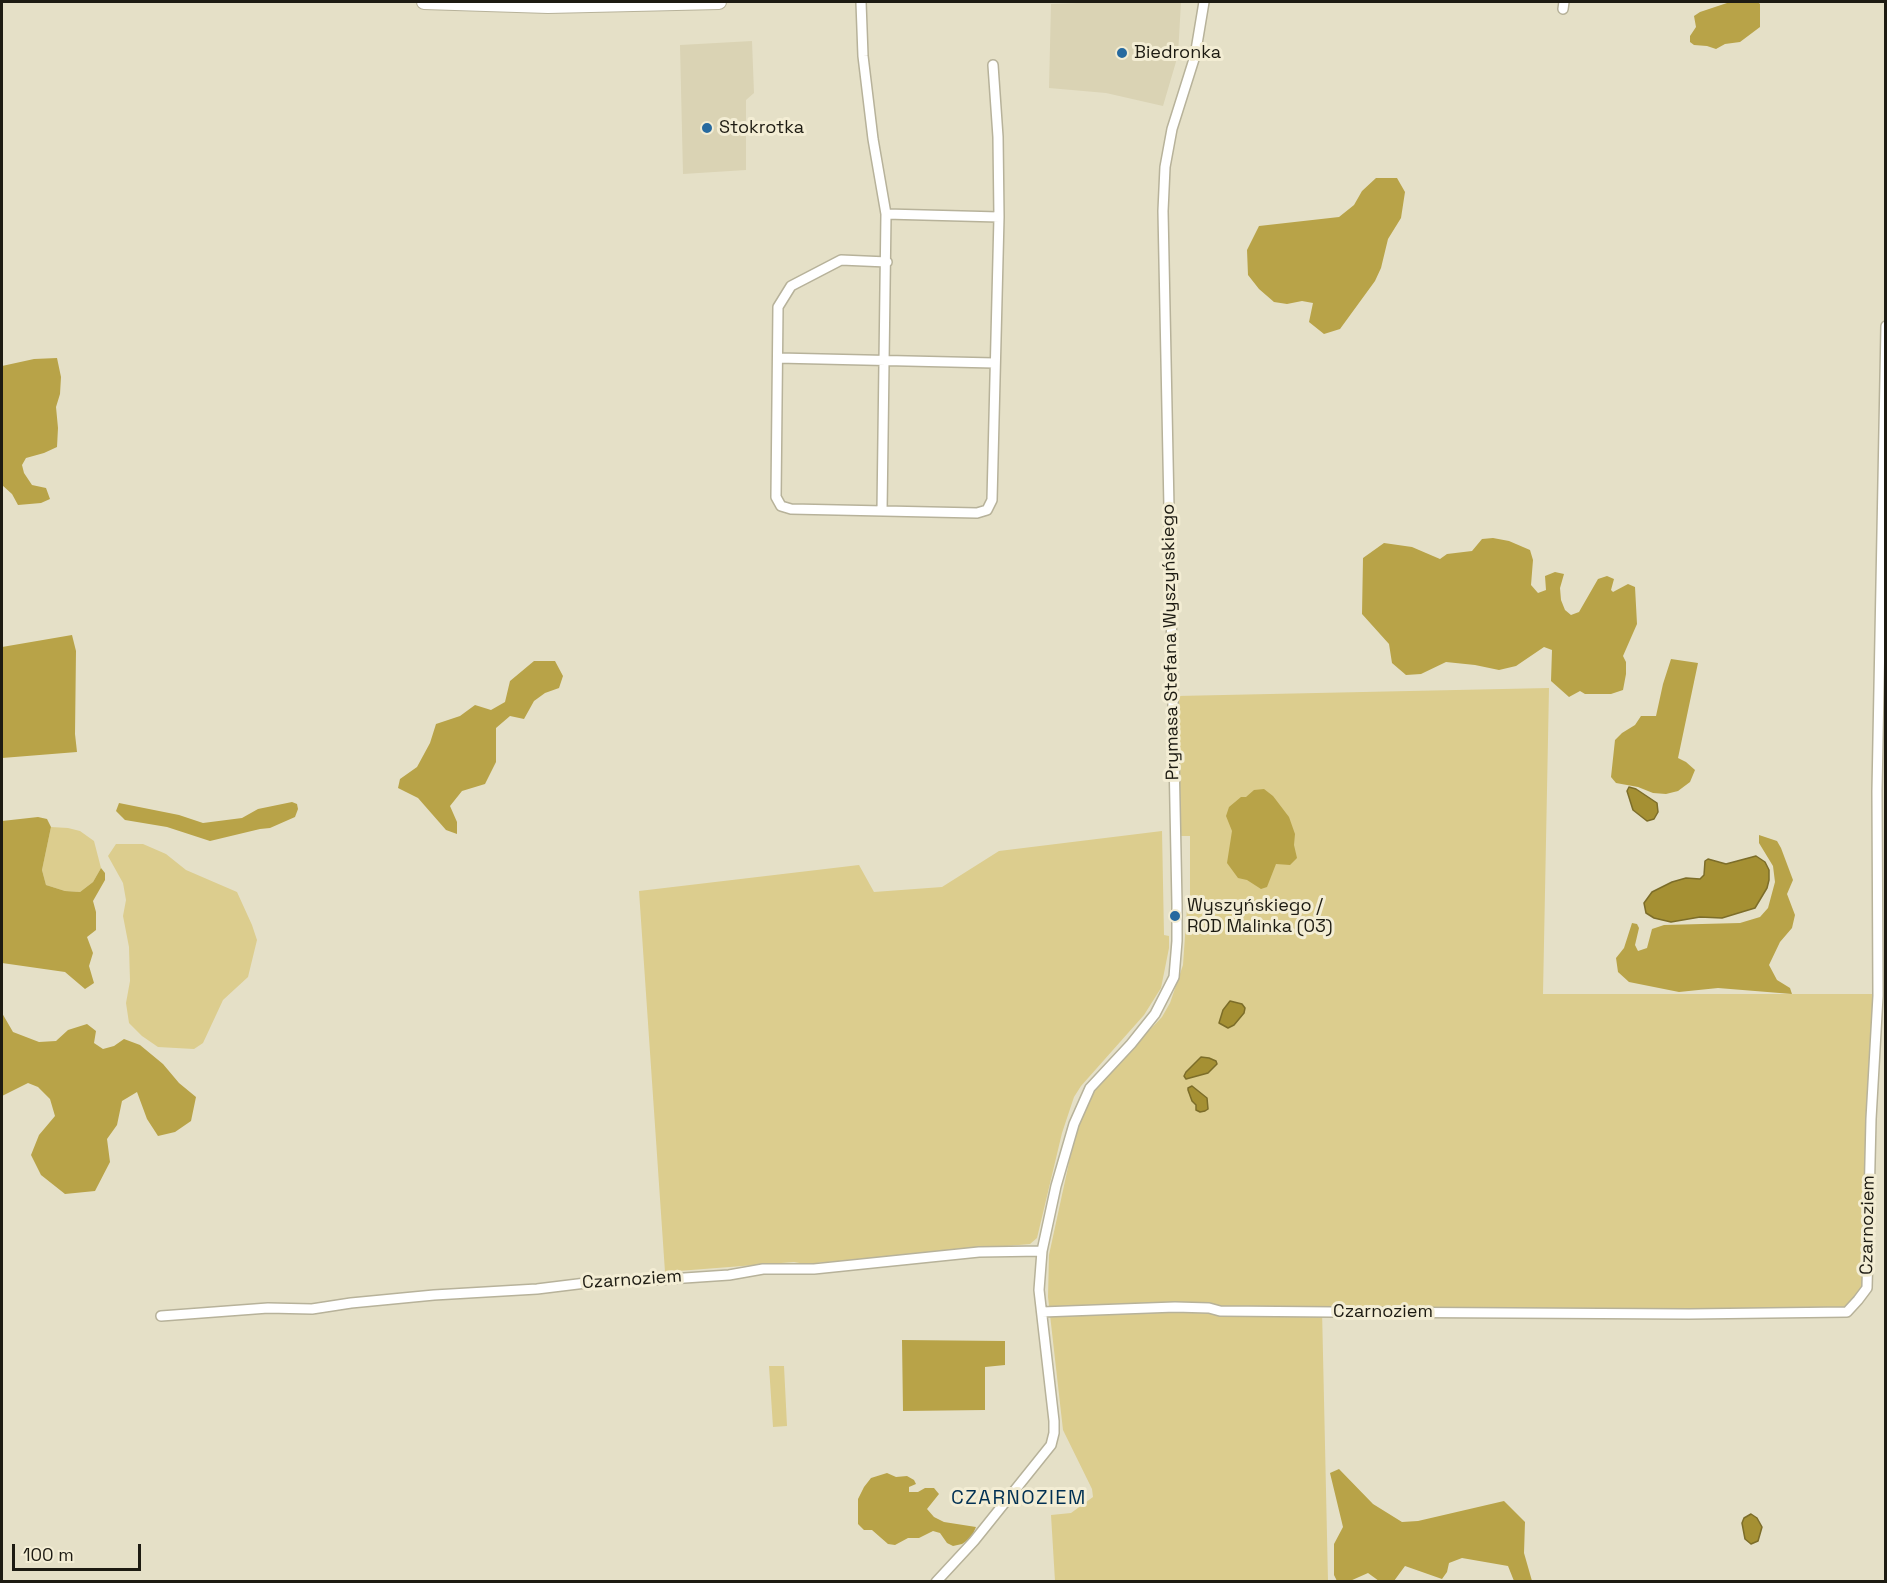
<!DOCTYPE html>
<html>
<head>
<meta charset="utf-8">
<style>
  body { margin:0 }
  #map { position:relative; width:1887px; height:1583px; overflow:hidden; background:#e5e0c7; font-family:"Space Grotesk",sans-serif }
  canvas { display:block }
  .frame { position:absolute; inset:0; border:3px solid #1d1b12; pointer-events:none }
  .scale { position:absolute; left:12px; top:1544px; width:129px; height:27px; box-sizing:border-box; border:3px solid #1d1b12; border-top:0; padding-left:8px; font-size:18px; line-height:21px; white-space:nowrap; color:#1d1b12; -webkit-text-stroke:4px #f3edd4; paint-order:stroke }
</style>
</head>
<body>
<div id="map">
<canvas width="1887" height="1583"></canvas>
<div class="frame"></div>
<div class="scale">100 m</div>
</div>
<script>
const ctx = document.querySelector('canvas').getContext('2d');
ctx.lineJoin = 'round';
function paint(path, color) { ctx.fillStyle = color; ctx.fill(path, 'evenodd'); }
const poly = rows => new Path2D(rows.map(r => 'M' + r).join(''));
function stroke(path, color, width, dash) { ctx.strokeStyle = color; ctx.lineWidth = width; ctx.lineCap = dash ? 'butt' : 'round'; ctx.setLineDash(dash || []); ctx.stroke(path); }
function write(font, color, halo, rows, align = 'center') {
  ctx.font = font + ' "Space Grotesk",sans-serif'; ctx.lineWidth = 6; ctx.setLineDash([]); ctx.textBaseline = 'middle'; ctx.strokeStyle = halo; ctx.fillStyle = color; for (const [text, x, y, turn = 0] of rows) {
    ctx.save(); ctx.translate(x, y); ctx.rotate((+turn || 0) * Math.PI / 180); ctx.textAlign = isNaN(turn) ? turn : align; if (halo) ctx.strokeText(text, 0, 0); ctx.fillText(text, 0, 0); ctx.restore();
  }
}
paint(poly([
  [1104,2,1181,2,1178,55,1163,106,1106,93,1049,88,1051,4],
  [752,41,754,93,746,100,746,170,683,174,680,45]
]), '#dad3b4');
paint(poly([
  [1549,688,1543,994,1874,994,1863,1280,1860,1290,1843,1309,1739,1311,1322,1309,1328,1581,1055,1581,1051,1515,1071,1513,1093,1497,1092,1489,1063,1430,1048,1297,1049,1255,1070,1158,1082,1113,1093,1093,1113,1068,1162,1017,1170,1003,1183,965,1187,908,1190,907,1190,836,1179,836,1177,696],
  [51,827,68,828,80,831,94,841,101,868,93,882,80,892,65,891,46,885,42,870],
  [1162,831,1164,935,1169,936,1169,948,1161,988,1144,1015,1081,1086,1074,1097,1062,1133,1037,1238,1030,1244,805,1264,794,1262,665,1272,639,891,859,865,874,892,942,887,999,851],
  [116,844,143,844,166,854,186,870,237,892,252,925,257,940,248,977,223,1000,203,1043,194,1049,158,1047,142,1036,129,1023,126,1003,130,981,129,947,123,916,126,900,123,883,108,856],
  [769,1366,784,1366,787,1426,773,1427]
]), '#dccd8e');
paint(poly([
  [1730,2,1758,2,1760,4,1760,27,1740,42,1725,44,1716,49,1707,46,1694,45,1690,42,1690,36,1696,27,1694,16,1700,12],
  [1376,178,1397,178,1405,192,1401,218,1388,239,1381,268,1375,281,1340,329,1324,334,1309,322,1313,303,1302,301,1287,304,1274,302,1259,289,1248,275,1247,250,1259,226,1339,217,1354,205,1362,191],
  [57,358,61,377,60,394,56,407,58,428,57,447,44,453,26,458,22,465,24,473,32,485,46,488,50,499,41,503,18,505,12,494,2,485,2,366,34,359],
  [1493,538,1509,541,1530,550,1533,560,1531,585,1538,593,1546,590,1545,576,1555,572,1564,574,1560,588,1561,600,1565,610,1571,615,1579,612,1598,579,1607,576,1614,579,1611,590,1613,592,1628,584,1635,587,1637,624,1623,656,1626,662,1626,674,1623,690,1611,694,1585,694,1580,691,1569,697,1551,681,1552,650,1544,647,1516,666,1499,670,1475,665,1446,662,1421,674,1406,675,1392,663,1389,644,1362,614,1363,558,1384,543,1412,547,1440,559,1447,554,1472,551,1482,539],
  [72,635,76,651,75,734,77,752,2,758,2,647],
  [1671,659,1698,663,1678,758,1686,762,1695,770,1690,782,1678,791,1666,794,1653,793,1638,787,1616,783,1611,777,1615,740,1622,733,1635,725,1641,716,1656,716,1663,684],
  [534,661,555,661,563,676,559,688,545,693,534,701,524,719,510,716,496,728,496,762,485,784,462,791,450,806,457,822,457,834,446,830,418,798,398,788,400,779,417,767,430,743,436,724,460,716,475,705,491,710,505,702,510,681],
  [1264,789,1273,796,1289,817,1295,834,1294,845,1297,858,1290,865,1276,864,1267,887,1261,889,1247,880,1238,878,1227,863,1232,831,1226,816,1229,807,1241,797,1246,797,1254,790],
  [292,802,297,804,298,809,295,817,270,828,260,829,210,841,167,827,125,820,116,811,119,803,179,815,203,823,242,818,258,809],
  [38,817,47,819,51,827,42,870,46,885,65,891,80,892,93,882,101,868,105,873,105,880,93,901,96,912,96,930,87,937,93,953,89,966,94,983,85,989,65,972,2,963,2,821],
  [1759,835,1777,841,1781,848,1793,880,1787,894,1795,915,1792,928,1780,942,1769,965,1777,980,1790,988,1792,994,1718,988,1679,992,1629,982,1618,972,1616,958,1624,948,1632,923,1637,924,1639,928,1635,945,1638,951,1647,948,1652,929,1664,925,1740,923,1760,917,1768,908,1775,882,1773,866,1759,843],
  [2,1013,13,1032,39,1042,56,1041,68,1030,87,1024,96,1031,94,1043,103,1049,114,1046,124,1039,140,1045,163,1064,179,1083,196,1097,191,1121,175,1132,158,1136,147,1119,137,1092,122,1101,117,1125,107,1139,110,1162,95,1191,65,1194,41,1175,31,1155,39,1135,55,1116,50,1099,38,1087,28,1083,2,1096],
  [902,1340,1005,1341,1005,1365,985,1367,985,1410,903,1411],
  [1339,1469,1373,1504,1402,1522,1418,1521,1504,1501,1525,1522,1524,1553,1532,1581,1514,1581,1508,1566,1462,1558,1449,1563,1447,1572,1442,1579,1405,1566,1394,1581,1379,1581,1368,1573,1350,1581,1337,1581,1334,1575,1334,1544,1343,1527,1330,1473],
  [887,1473,896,1477,907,1476,914,1480,916,1484,909,1487,909,1492,918,1492,925,1488,934,1488,939,1494,927,1509,934,1517,944,1522,976,1527,971,1538,962,1544,953,1546,947,1543,940,1533,933,1531,919,1538,908,1538,895,1545,888,1544,872,1530,864,1530,858,1524,858,1499,864,1487,871,1478]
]), '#b8a348');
const water = poly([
  [1629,787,1636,789,1657,803,1658,812,1654,819,1647,821,1633,810,1627,791,1629,787],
  [1756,856,1765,862,1769,870,1769,880,1767,888,1755,908,1722,918,1700,917,1671,922,1654,918,1646,913,1644,903,1652,892,1672,882,1686,878,1700,879,1704,875,1705,861,1708,859,1726,864,1756,856],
  [1230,1001,1242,1004,1245,1008,1244,1013,1234,1025,1228,1028,1219,1023,1223,1010,1230,1001],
  [1201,1057,1209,1058,1216,1061,1217,1064,1208,1073,1186,1079,1184,1076,1186,1072,1201,1057],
  [1192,1086,1207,1098,1208,1109,1205,1111,1200,1112,1196,1110,1196,1105,1192,1101,1188,1090,1188,1088,1192,1086],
  [1751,1514,1757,1518,1762,1527,1758,1541,1751,1544,1745,1539,1742,1523,1744,1518,1751,1514]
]);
paint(water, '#a59033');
stroke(water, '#7c6d29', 1.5);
const minor = poly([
  [861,2,863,56,873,139,886,214,882,511],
  [1563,9,1564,2],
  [886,214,999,217],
  [887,262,841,260,791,286,778,307,776,497,781,506,791,509,977,513,987,510,992,500,999,217,998,137,993,65],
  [778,358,994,363],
  [1042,1312,1175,1307,1209,1308,1220,1311,1334,1312,1689,1314,1847,1312,1858,1300,1867,1288,1871,1119,1878,996,1877,791,1886,326],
  [161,1316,268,1308,312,1309,351,1303,434,1295,537,1289,594,1282,640,1281,729,1275,763,1269,814,1269,979,1252,1042,1251],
  [936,1582,974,1541,1051,1445,1054,1433,1054,1421,1039,1290,1042,1251,1056,1186,1074,1124,1090,1088,1131,1044,1155,1014,1174,977,1177,941,1177,904,1163,211,1165,167,1172,129,1195,56,1204,2]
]);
const secondary = poly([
  [424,2,548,6,719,2]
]);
stroke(minor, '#b7b29a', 12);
stroke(secondary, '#b7b29a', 16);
stroke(minor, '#fff', 9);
stroke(secondary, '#fff', 14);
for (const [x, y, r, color] of [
  [1122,53,6,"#276a9f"],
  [707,128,6,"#276a9f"],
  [1175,916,6,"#276a9f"]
]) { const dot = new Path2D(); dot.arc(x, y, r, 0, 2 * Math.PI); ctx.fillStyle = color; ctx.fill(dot); stroke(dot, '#f3edd4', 2); }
write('18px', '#1d1b12', '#f3edd4', [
  ["Biedronka",1134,53],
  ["Stokrotka",719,128],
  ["Wyszyńskiego /",1187,906],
  ["ROD Malinka (03)",1187,927]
], 'left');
write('18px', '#1d1b12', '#f3edd4', [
  ["Prymasa Stefana Wyszyńskiego",1171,642,-91],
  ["Czarnoziem",1868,1225,-89],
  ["Czarnoziem",632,1280,-4],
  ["Czarnoziem",1383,1312]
]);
ctx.letterSpacing = '1.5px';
write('20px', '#003053', '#f3edd4', [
  ["CZARNOZIEM",1019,1499]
]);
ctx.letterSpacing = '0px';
</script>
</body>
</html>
